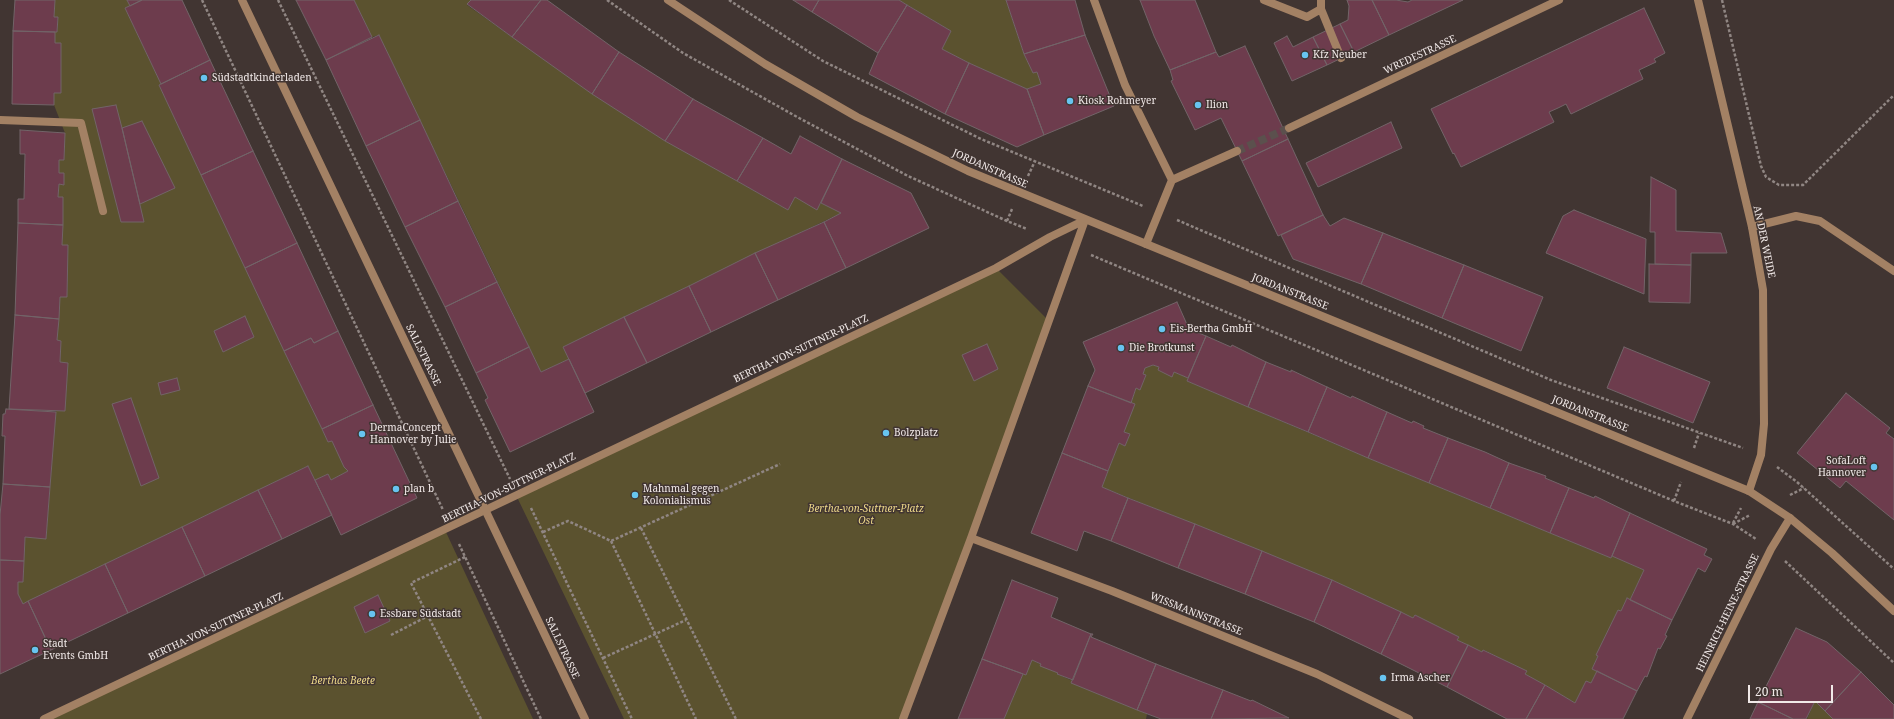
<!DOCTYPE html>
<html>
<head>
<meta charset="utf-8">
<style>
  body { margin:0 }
  #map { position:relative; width:1894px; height:719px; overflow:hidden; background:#413532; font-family:"Noto Serif",serif }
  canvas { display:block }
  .scale { position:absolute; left:1748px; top:685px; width:85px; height:18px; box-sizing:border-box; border:2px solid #f1e9e8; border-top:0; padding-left:5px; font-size:12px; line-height:14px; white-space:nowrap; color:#f1e9e8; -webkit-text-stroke:3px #413532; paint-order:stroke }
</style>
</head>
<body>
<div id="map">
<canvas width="1894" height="719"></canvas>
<div class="scale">20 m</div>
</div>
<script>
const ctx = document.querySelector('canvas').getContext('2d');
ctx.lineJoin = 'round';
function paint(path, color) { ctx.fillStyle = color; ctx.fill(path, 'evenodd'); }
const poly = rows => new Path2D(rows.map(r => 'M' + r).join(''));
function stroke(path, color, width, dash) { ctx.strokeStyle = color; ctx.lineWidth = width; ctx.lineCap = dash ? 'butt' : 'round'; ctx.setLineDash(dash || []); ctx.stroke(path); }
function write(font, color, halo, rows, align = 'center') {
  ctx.font = font + ' "Noto Serif",serif'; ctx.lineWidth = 3; ctx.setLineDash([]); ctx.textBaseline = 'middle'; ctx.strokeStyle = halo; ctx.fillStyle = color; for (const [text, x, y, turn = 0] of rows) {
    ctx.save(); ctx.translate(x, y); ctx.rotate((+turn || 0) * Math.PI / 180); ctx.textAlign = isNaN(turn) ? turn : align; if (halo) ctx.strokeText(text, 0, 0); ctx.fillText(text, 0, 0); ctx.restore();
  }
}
paint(poly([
  [55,0,127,0,130,6,125,8,161,84,159,85,328,442,332,441,348,471,331,480,328,474,315,480,308,466,23,604,18,594,18,582,23,581,25,537,46,538,56,411,65,411,68,363,60,362,61,341,57,340,60,297,67,297,68,245,62,245,63,197,58,197,59,184,64,184,64,173,59,173,59,160,64,160,65,133,54,105,54,93,61,92,61,43,55,43,55,32,57,32,58,17,54,17],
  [354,0,471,0,467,5,512,37,737,181,788,210,795,197,817,209,821,203,841,213,563,347,569,359,541,372,379,35,372,37],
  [899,0,1006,0,1024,54,1033,73,1037,72,1041,84,1027,89,969,63,942,49,951,31],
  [996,268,1049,321,905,719,624,719,516,495],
  [1153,365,1159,367,1158,370,1172,376,1174,372,1188,378,1187,381,1368,458,1611,558,1613,556,1644,570,1630,600,1627,598,1621,611,1618,610,1592,669,1597,671,1591,683,1586,681,1575,703,1525,674,1526,671,1484,650,1482,652,1457,640,1459,637,1415,615,1413,618,1332,580,1102,487,1119,443,1125,446,1130,434,1124,432,1131,403,1136,388,1140,389,1146,375,1143,374,1145,368],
  [445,530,533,719,44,719],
  [1032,660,1058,673,1057,674,1147,714,1146,719,1004,719,1023,674,1026,675],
  [1815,701,1833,719,1807,719]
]), '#5b522f');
const building = poly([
  [15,0,55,0,54,17,58,17,57,32,13,31,15,0],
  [127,0,142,0,130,6,127,0],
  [142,0,182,0,210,60,161,84,125,8,142,0],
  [296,0,354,0,372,37,326,60,296,0],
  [471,0,541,0,512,37,467,4,471,0],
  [541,0,547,0,619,52,592,94,512,37,541,0],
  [793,0,819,0,812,12,793,0],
  [819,0,899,0,907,5,878,53,812,12,819,0],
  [1006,0,1075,0,1085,35,1024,54,1006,0],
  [1140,0,1195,0,1216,52,1170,70,1154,36,1140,0],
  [1347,0,1372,0,1389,35,1354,52,1340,24,1348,20,1349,6,1347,0],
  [1372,0,1396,0,1408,2,1412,0,1463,0,1389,35,1372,0],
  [907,5,951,31,942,49,969,63,945,114,869,74,878,53,907,5],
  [1644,8,1665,53,1654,59,1656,62,1639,70,1643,79,1571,114,1566,104,1558,108,1549,112,1554,122,1461,167,1454,153,1453,154,1431,109,1644,8],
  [1340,24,1354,52,1327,65,1313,37,1340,24],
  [13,31,55,32,55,43,61,43,61,93,54,93,54,105,12,104,13,31],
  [379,35,420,120,366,146,326,60,379,35],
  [1085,35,1114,106,1044,135,1027,89,1041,84,1037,72,1033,73,1024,54,1085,35],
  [1287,36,1293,47,1313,37,1327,65,1292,81,1274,43,1287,36],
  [1245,46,1288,139,1242,161,1221,118,1195,130,1171,81,1173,80,1170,70,1216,52,1219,57,1245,46],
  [619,52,693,99,665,141,592,94,619,52],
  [210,60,253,151,201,175,159,85,210,60],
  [969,63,1027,89,1044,135,1017,147,945,114,969,63],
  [693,99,763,138,737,181,665,141,693,99],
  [116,105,122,128,144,222,121,222,92,109,116,105],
  [420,120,458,201,405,227,366,146,420,120],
  [142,121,175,188,140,204,122,128,142,121],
  [1391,122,1402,148,1318,187,1306,163,1391,122],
  [20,130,65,133,64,160,59,160,59,173,64,173,64,185,59,184,58,197,63,197,63,225,18,223,18,199,24,199,25,154,20,154,20,130],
  [800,136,842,159,817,210,795,197,788,210,737,181,763,138,791,154,800,136],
  [1288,139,1323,215,1278,236,1242,161,1288,139],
  [253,151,297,243,245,268,201,175,253,151],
  [842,159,911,193,929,228,846,268,824,222,841,213,821,203,842,159],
  [1651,177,1676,190,1676,231,1721,233,1727,253,1691,253,1691,265,1655,264,1655,232,1650,232,1651,177],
  [458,201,497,282,445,307,405,227,458,201],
  [1574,210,1646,239,1644,294,1546,253,1563,216,1574,210],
  [1323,215,1330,226,1344,218,1383,233,1361,284,1293,259,1281,235,1323,215],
  [824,222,846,268,778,300,755,253,824,222],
  [18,223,63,225,62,245,68,245,67,297,60,297,59,319,15,315,18,223],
  [1383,233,1464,265,1442,318,1361,284,1383,233],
  [297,243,338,331,314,343,311,338,284,351,245,268,297,243],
  [755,253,778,300,711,332,689,286,755,253],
  [1649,264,1691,265,1690,303,1649,302,1649,264],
  [1464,265,1543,297,1521,351,1442,318,1464,265],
  [497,282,529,347,476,373,445,307,497,282],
  [689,286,711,332,647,363,624,317,689,286],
  [1177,302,1189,329,1206,336,1188,378,1174,372,1172,377,1158,370,1159,367,1153,365,1145,368,1143,374,1146,375,1140,390,1136,388,1131,403,1088,386,1095,370,1083,342,1177,302],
  [15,315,59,319,57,340,61,341,60,362,68,363,65,411,9,409,15,315],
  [245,316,254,337,223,352,214,331,245,316],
  [624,317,647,363,585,393,563,347,624,317],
  [338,331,373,405,322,429,284,351,311,338,314,343,338,331],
  [1206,336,1231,347,1232,345,1266,362,1248,407,1187,381,1206,336],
  [987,344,998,369,974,381,962,355,987,344],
  [529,347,541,372,569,359,594,412,510,452,485,400,488,398,476,373,529,347],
  [1624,347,1710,382,1693,423,1607,388,1624,347],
  [1266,362,1291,372,1291,370,1327,387,1308,432,1248,407,1266,362],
  [177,378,180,390,161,395,158,383,177,378],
  [1088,386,1135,404,1124,432,1130,434,1125,446,1119,443,1108,471,1062,453,1088,386],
  [1327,387,1351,398,1352,396,1387,412,1368,458,1308,432,1327,387],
  [1846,393,1890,428,1886,433,1894,439,1894,520,1846,481,1840,488,1797,453,1846,393],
  [131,398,159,478,141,486,112,404,131,398],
  [373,405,417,498,341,535,315,480,328,474,331,480,348,471,344,467,332,441,328,442,322,429,373,405],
  [6,409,56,412,50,487,3,484,5,436,2,436,3,414,5,414,6,409],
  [1387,412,1412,423,1413,421,1424,426,1423,428,1448,438,1429,483,1368,458,1387,412],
  [1448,438,1485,452,1509,463,1490,508,1429,483,1448,438],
  [1062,453,1108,471,1102,487,1128,498,1111,541,1084,531,1077,551,1031,533,1062,453],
  [1509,463,1546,476,1545,478,1569,488,1550,533,1490,508,1509,463],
  [308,466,332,515,282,539,258,490,308,466],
  [3,484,50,487,46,539,25,537,24,561,0,560,0,515,3,484],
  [1569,488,1594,498,1595,496,1630,513,1611,558,1550,533,1569,488],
  [258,490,282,539,205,576,182,527,258,490],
  [1128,498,1195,524,1178,568,1111,541,1128,498],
  [1630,513,1707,549,1704,555,1712,559,1705,572,1698,568,1672,620,1630,600,1644,570,1612,556,1630,513],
  [1195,524,1262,551,1245,594,1178,568,1195,524],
  [182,527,205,576,128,613,105,564,182,527],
  [1262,551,1332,580,1314,622,1245,594,1262,551],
  [0,560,24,561,23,582,18,582,18,594,23,604,28,601,51,650,0,674,0,560],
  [105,564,128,613,51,650,28,601,105,564],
  [1012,580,1058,598,1051,617,1091,634,1073,680,1057,674,1058,673,1040,666,1041,664,1032,660,1026,675,982,659,1012,580],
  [1332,580,1401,612,1381,654,1314,622,1332,580],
  [378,595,390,621,365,633,354,607,378,595],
  [1627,598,1672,620,1665,635,1667,636,1660,649,1658,648,1647,677,1645,676,1637,691,1592,669,1598,656,1596,655,1618,610,1621,611,1627,598],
  [1401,612,1413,618,1415,615,1459,637,1457,640,1468,645,1447,687,1381,654,1401,612],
  [1796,628,1827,642,1861,672,1825,711,1815,701,1806,719,1793,719,1758,702,1796,628],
  [1091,634,1093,634,1091,637,1156,664,1137,710,1071,683,1091,634],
  [1468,645,1482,652,1483,650,1527,671,1525,674,1545,685,1526,719,1507,719,1447,687,1468,645],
  [982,659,1023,674,1004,719,958,719,982,659],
  [1156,664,1223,690,1211,719,1161,719,1137,710,1156,664],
  [1597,671,1637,691,1623,719,1526,719,1545,685,1575,703,1586,681,1591,683,1597,671],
  [1861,672,1894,705,1894,719,1833,719,1825,711,1861,672],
  [1223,690,1251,701,1252,700,1289,718,1211,719,1223,690],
  [1758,702,1793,719,1750,719,1758,702]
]);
paint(building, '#6d3c4d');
stroke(building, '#726468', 1);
stroke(poly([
  [1237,151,1289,128]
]), '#5b504d', 8, [8, 4]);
stroke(poly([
  [202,0,443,510],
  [278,0,510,479],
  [607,0,683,53,799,118,908,176,1007,221,1027,229],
  [729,0,823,61,981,139,1143,206],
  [1722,0,1761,166,1766,177,1779,185,1803,185,1894,95],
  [1028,176,1035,161],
  [1177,220,1551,380,1743,448],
  [1007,221,1012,209],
  [1091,255,1674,501,1733,524,1756,539],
  [1694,448,1699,433],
  [1777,467,1797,482,1894,569],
  [1790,495,1804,488],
  [1674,501,1681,482],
  [531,508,632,719],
  [1733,523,1741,508],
  [1733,524,1750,515],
  [641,528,736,719],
  [543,532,568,521,611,541,780,464],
  [611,541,696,719],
  [459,544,541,719],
  [465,557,411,583,481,719],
  [1785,561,1894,663],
  [391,635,428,616],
  [603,658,686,620]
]), '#908683', 2.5, [3, 2]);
stroke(poly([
  [1264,0,1307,17,1321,9],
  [1321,0,1321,9,1341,58],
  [0,120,81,123,103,211],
  [1752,227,1796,216,1820,221,1894,271]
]), '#a38164', 8);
stroke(poly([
  [1094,0,1125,85,1172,180,1146,244],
  [1698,0,1752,227,1763,290,1764,424,1761,455,1749,491],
  [1289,128,1559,0],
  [1172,180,1237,151],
  [971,538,1112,591,1317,674,1409,719],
  [44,719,996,268,1050,237,1085,220,971,538,903,719],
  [1687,719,1771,549,1790,518]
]), '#a38164', 8);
stroke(poly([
  [242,0,585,719],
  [668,0,765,64,857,117,968,171,1749,491,1790,518,1832,553,1894,611]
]), '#a38164', 8);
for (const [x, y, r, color] of [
  [1305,55,4,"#67c4f0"],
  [204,78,4,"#67c4f0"],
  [1070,101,4,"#67c4f0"],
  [1198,105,4,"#67c4f0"],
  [1162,329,4,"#67c4f0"],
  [1121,348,4,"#67c4f0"],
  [886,433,4,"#67c4f0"],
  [362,434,4,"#67c4f0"],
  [1874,467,4,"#67c4f0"],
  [396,489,4,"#67c4f0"],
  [635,495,4,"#67c4f0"],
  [372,614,4,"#67c4f0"],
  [35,650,4,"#67c4f0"],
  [1383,678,4,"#67c4f0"]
]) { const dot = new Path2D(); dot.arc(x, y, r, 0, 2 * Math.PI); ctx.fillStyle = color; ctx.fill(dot); stroke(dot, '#413532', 1.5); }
write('10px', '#f1e9e8', '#413532', [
  ["Kfz Neuber",1313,55],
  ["Südstadtkinderladen",212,78],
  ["Kiosk Rohmeyer",1078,101],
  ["Ilion",1206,105],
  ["Eis-Bertha GmbH",1170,329],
  ["Die Brotkunst",1129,348],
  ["DermaConcept",370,428],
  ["Hannover by Julie",370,440],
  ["Bolzplatz",894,433],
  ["SofaLoft",1866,461,"right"],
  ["Hannover",1866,473,"right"],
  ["plan b",404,489],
  ["Mahnmal gegen",643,489],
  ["Kolonialismus",643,501],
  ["Essbare Südstadt",380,614],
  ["Stadt",43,644],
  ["Events GmbH",43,656],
  ["Irma Ascher",1391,678]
], 'left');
write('10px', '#f1e9e8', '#413532', [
  ["WREDESTRASSE",1420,55,-25],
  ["JORDANSTRASSE",990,169,24],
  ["AN DER WEIDE",1764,242,78],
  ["JORDANSTRASSE",1290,292,22],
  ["BERTHA-VON-SUTTNER-PLATZ",801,349,-25],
  ["SALLSTRASSE",423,355,64],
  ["JORDANSTRASSE",1590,414,22],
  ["BERTHA-VON-SUTTNER-PLATZ",509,488,-26],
  ["HEINRICH-HEINE-STRASSE",1728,613,-64],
  ["WISSMANNSTRASSE",1196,614,22],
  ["BERTHA-VON-SUTTNER-PLATZ",216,627,-25],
  ["SALLSTRASSE",562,648,65]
]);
write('italic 10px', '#ecd788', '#413532', [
  ["Bertha-von-Suttner-Platz",866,509],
  ["Ost",866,521],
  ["Berthas Beete",343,681]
]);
</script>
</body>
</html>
